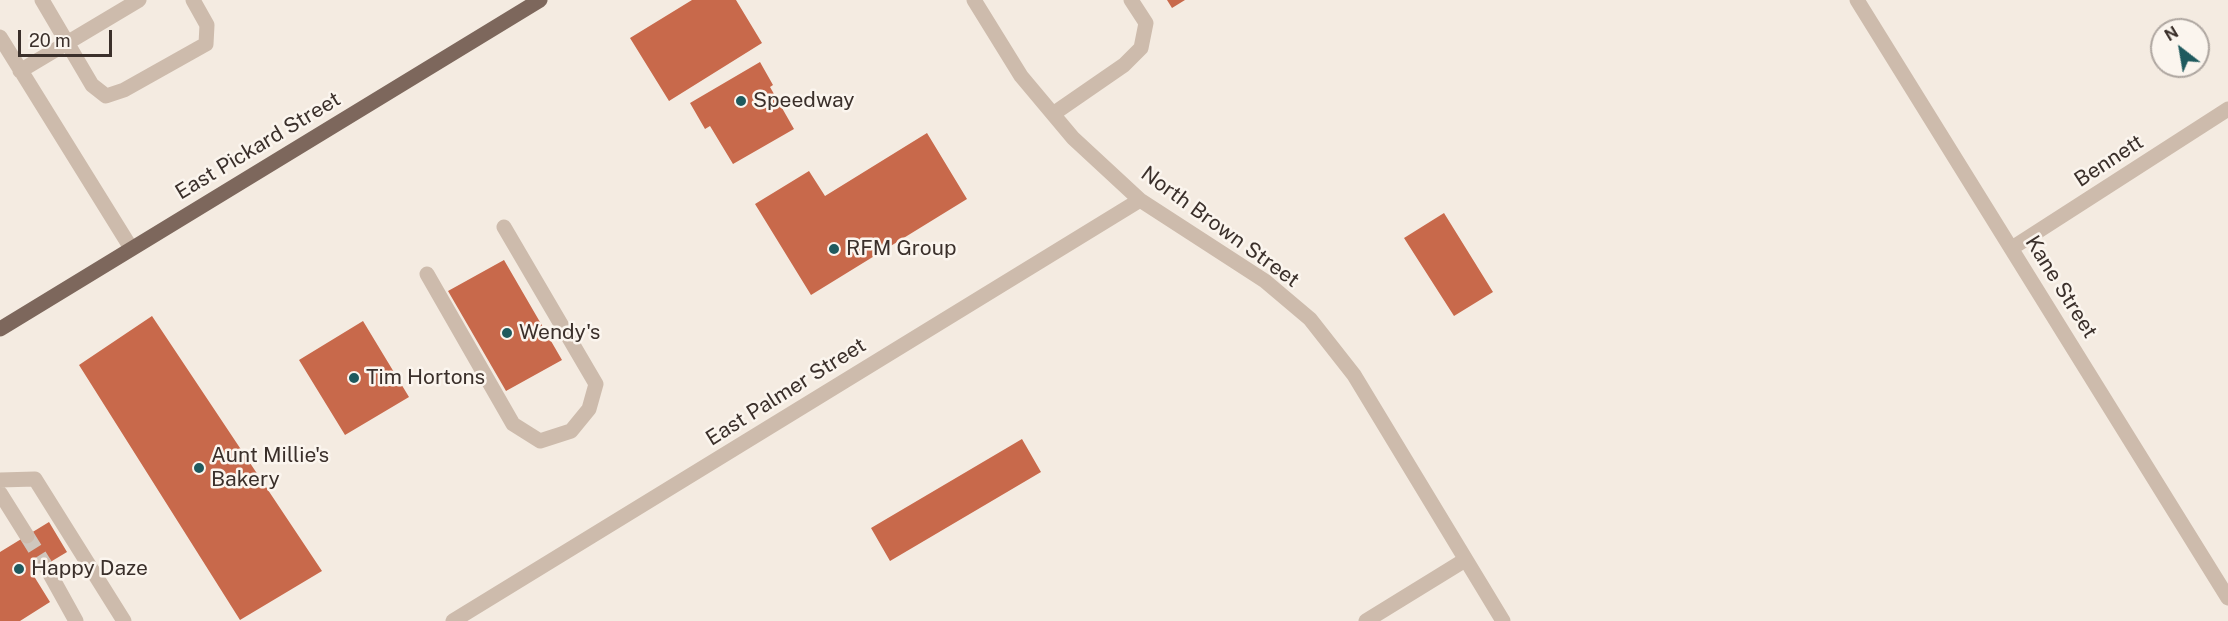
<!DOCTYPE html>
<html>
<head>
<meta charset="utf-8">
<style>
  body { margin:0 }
  #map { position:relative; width:2228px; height:621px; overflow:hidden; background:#f4ebe1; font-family:"Public Sans",sans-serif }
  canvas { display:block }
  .north { position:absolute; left:2150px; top:18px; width:60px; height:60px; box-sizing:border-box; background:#fbf5ee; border:2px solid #aea6a0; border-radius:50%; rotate:329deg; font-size:16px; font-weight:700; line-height:24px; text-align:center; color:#3b302b }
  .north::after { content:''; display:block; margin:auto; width:21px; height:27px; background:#1f5a5e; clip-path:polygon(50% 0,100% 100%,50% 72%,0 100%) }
  .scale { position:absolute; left:18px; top:30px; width:94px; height:27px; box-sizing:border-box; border:3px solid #3b302b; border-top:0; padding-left:8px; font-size:18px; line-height:21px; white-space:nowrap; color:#3b302b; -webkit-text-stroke:4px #fbf5ee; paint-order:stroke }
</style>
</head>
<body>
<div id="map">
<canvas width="2228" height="621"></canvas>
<div class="north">N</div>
<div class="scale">20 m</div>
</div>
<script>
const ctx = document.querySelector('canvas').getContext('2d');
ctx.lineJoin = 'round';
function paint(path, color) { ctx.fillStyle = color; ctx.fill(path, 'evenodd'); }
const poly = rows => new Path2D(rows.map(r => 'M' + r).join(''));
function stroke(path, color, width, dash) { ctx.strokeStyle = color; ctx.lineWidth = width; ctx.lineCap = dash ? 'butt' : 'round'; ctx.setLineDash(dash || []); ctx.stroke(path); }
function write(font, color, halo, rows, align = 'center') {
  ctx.font = font + ' "Public Sans",sans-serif'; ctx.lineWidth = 5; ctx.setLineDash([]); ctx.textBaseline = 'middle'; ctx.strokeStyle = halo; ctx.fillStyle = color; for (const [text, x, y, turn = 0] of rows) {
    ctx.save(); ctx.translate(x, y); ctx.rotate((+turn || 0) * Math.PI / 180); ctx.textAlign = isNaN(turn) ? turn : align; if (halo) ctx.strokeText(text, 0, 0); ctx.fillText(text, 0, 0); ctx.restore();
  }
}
paint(poly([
  [692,0,736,0,762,43,669,101,630,38],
  [1167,0,1185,0,1172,8],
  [760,62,773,85,770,87,794,129,733,164,710,126,705,129,690,103],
  [927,133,967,199,811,295,755,204,809,171,825,196],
  [1444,213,1493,292,1454,316,1404,238],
  [504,260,562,360,506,391,448,291],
  [152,316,322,571,240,620,79,365],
  [363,321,409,397,345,435,299,360],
  [1022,439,1041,472,890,561,871,528],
  [49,522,67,552,32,573,50,602,20,621,0,621,0,552]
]), '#c8694b');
stroke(poly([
  [27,536,45,565]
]), '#cfc6bd', 15, [15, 8]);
stroke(poly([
  [42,0,92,85,106,96,124,90,206,44,207,25,193,0],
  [974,0,1021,76,1073,138,1140,200,1265,281,1310,319,1354,375,1503,621],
  [1857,0,2228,598],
  [0,37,131,248],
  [20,71,139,0],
  [1053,114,1124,65,1141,48,1146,23,1131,0],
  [2012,248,2228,109],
  [427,274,513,424,540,441,571,431,589,409,596,384,504,227],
  [0,480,35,479,124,621],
  [0,493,27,536],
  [45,565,76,621],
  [453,621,1140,200],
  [1366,621,1465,560]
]), '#cdbbac', 15);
stroke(poly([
  [0,329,540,0]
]), '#7d675c', 15);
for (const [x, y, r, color] of [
  [741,101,6,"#1f5a5e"],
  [834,249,6,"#1f5a5e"],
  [507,333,6,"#1f5a5e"],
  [354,378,6,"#1f5a5e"],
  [199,468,6,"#1f5a5e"],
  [19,569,6,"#1f5a5e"]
]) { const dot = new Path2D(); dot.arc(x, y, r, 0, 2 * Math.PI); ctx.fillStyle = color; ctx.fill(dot); stroke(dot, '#fbf5ee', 2); }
write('21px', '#3b302b', '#fbf5ee', [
  ["Speedway",753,101],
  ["RFM Group",846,249],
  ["Wendy's",519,333],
  ["Tim Hortons",366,378],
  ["Aunt Millie's",211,456],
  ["Bakery",211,480],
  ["Happy Daze",31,569]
], 'left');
write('21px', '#3b302b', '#fbf5ee', [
  ["East Pickard Street",258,146,-31],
  ["Bennett",2109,161,-33],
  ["North Brown Street",1220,227,36],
  ["Kane Street",2061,287,58],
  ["East Palmer Street",786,392,-32]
]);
</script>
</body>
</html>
